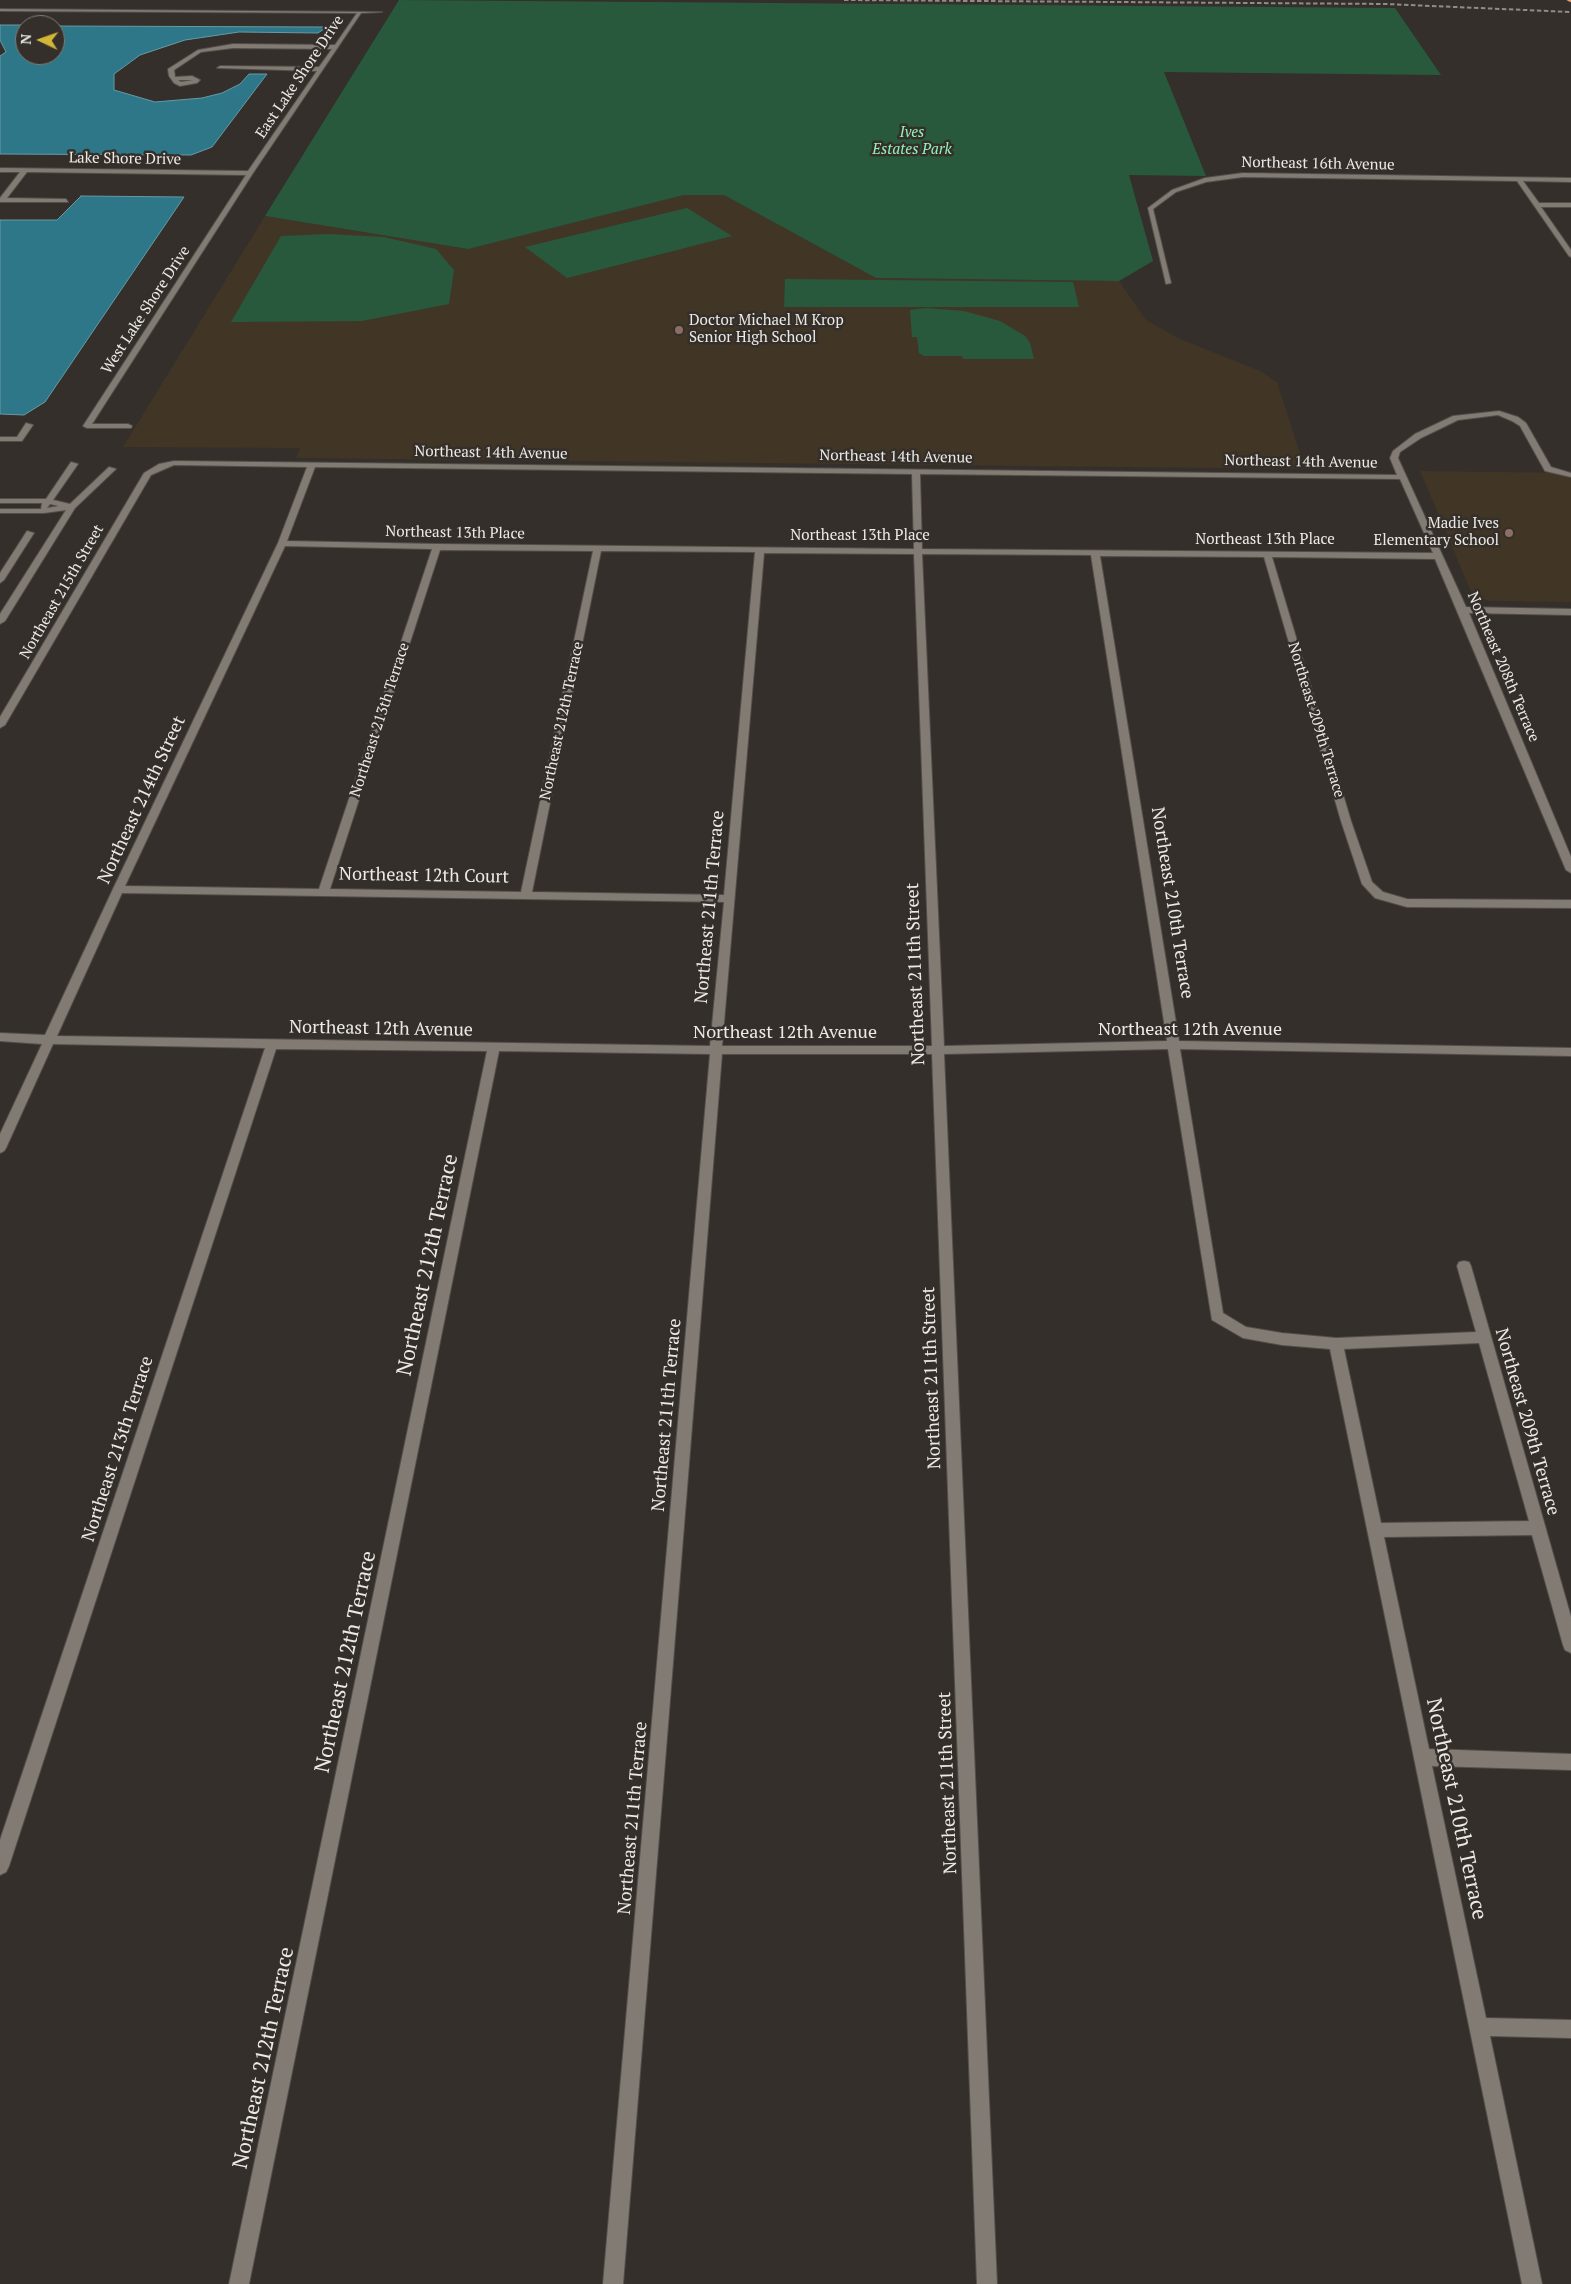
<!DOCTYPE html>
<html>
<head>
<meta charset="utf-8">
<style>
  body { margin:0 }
  #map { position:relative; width:1571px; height:2284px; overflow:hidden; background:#342f2a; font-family:"PT Serif",serif }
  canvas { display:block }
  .north { position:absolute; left:15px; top:15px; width:50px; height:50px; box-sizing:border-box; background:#342f2a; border:1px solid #7e7a75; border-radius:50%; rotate:273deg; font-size:14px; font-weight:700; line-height:20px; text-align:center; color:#edeae6 }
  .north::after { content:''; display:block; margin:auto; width:18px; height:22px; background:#d3b635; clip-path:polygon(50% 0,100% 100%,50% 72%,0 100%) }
</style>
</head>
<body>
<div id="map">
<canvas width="1571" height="2284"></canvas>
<div class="north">N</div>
</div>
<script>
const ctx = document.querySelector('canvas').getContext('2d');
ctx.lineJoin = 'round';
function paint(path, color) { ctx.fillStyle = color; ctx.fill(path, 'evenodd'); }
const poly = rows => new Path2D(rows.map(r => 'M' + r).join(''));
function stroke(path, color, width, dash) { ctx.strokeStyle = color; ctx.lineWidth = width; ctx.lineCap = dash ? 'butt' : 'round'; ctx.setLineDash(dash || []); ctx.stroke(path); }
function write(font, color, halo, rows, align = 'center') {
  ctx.font = font + ' "PT Serif",serif'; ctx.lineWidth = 5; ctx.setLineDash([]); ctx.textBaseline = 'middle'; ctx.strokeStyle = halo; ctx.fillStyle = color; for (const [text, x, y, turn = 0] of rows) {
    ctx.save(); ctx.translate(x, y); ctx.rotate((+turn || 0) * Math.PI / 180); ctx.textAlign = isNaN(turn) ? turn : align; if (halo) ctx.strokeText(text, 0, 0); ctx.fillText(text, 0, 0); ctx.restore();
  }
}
paint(poly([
  [684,195,724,195,876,278,1119,281,1146,320,1180,339,1260,371,1277,382,1305,469,296,458,300,448,123,447,265,216,468,249],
  [1420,471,1571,473,1571,602,1489,601,1472,594]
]), '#413626');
paint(poly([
  [399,0,1395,8,1441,75,1164,72,1206,176,1129,175,1153,261,1119,281,876,278,724,195,684,195,468,249,265,216],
  [687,208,732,236,567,278,525,247],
  [328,234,384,237,436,249,454,270,449,304,362,321,231,322,281,236],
  [785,279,1073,282,1079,307,784,307],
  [926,308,964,311,1000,321,1025,336,1030,343,1034,359,963,359,962,356,924,356,919,353,917,337,912,337,910,310]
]), '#28593d');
const water = poly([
  [0,25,25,25,25,55,55,55,55,26,327,27,318,33,239,32,185,40,140,55,114,74,114,90,155,102,202,98,222,93,240,84,249,74,267,74,212,147,191,155,0,154,0,56,6,52,0,40,0,25],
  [81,196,184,197,45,402,24,415,0,414,0,220,57,220,81,196]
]);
paint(water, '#2e7789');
stroke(water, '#679aa5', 1);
const minor = poly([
  [0,9,382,12,361,13,253,173,92,424,128,424,132,426,131,428,87,428,83,426,246,175,27,172,7,198,66,199,68,202,0,202,0,198,20,172,0,172,0,168,248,171,317,71,217,68,220,66,319,67,332,49,233,48,201,52,174,70,175,77,192,76,200,80,197,83,180,86,174,83,169,76,168,69,198,50,233,44,335,45,357,13,0,11,0,9],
  [178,80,193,80,181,82,178,80],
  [1243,173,1571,178,1571,182,1523,181,1539,203,1571,203,1571,207,1541,207,1571,250,1571,257,1569,256,1517,181,1243,177,1206,182,1176,192,1153,209,1171,283,1166,284,1148,208,1172,190,1205,178,1243,173],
  [1499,411,1518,417,1526,423,1551,467,1571,473,1571,477,1545,471,1520,426,1512,421,1498,415,1458,420,1421,438,1400,452,1398,458,1466,607,1571,609,1571,615,1469,613,1571,857,1571,873,1566,870,1435,559,1272,557,1351,821,1372,882,1383,892,1407,899,1571,900,1571,908,1407,907,1375,898,1362,884,1341,821,1264,557,1100,556,1179,1041,1571,1048,1571,1056,1180,1049,1223,1313,1246,1327,1282,1333,1336,1338,1476,1332,1457,1266,1459,1262,1464,1261,1469,1262,1471,1266,1571,1617,1571,1653,1565,1650,1563,1645,1532,1535,1384,1537,1429,1749,1571,1754,1571,1770,1432,1766,1486,2018,1571,2020,1571,2038,1490,2036,1542,2284,1522,2284,1330,1349,1282,1345,1243,1338,1212,1320,1168,1049,944,1054,997,2284,977,2284,932,1054,722,1054,623,2284,603,2284,710,1054,499,1051,249,2284,229,2284,487,1051,276,1049,9,1866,6,1872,0,1875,0,1840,265,1048,53,1044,6,1148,4,1151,0,1153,0,1134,42,1044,0,1041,0,1033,45,1035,113,889,278,543,307,467,174,465,151,475,5,725,0,728,0,717,144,473,159,464,174,461,1397,475,1390,458,1393,451,1415,434,1453,416,1499,411],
  [315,467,912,474,914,549,437,544,287,541,315,467],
  [920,474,1400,479,1433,553,922,549,920,474],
  [285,546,432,549,319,889,125,886,285,546],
  [440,550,593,551,521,892,330,889,440,550],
  [601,551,755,552,724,895,532,892,601,551],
  [764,553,914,554,932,1046,722,1046,764,553],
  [922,554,1091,555,1167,1041,944,1046,922,554],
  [122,893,724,902,710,1046,57,1036,122,893],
  [1479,1343,1529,1521,1381,1523,1344,1349,1479,1343],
  [26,423,33,425,22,441,0,441,0,437,17,437,26,423],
  [71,462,78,464,53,500,70,504,109,467,116,469,75,508,5,621,0,624,0,614,66,510,44,513,0,513,0,509,41,509,42,503,0,503,0,499,46,499,71,462],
  [50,504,59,506,47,508,50,504],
  [27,531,34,533,4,580,0,583,0,573,27,531]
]);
const highway = poly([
  [1567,0,1571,0,1571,2,1568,1,1567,0]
]);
stroke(minor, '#524e49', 2);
stroke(highway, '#524e49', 1);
paint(minor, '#817b74');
paint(highway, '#e69e78');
stroke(poly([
  [844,0,1386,4,1571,12]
]), '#908c87', 2, [4.5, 2.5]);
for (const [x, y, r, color] of [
  [679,330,5,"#8d6e63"],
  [1509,533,5,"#8d6e63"]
]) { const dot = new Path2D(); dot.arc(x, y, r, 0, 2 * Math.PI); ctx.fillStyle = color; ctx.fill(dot); stroke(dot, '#342f2a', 2); }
write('15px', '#edeae6', '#342f2a', [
  ["East Lake Shore Drive",300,77,-56],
  ["Lake Shore Drive",125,159,1],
  ["Northeast 16th Avenue",1318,164,1],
  ["West Lake Shore Drive",146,310,-57],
  ["Northeast 14th Avenue",491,453,1],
  ["Northeast 14th Avenue",896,457,1],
  ["Northeast 14th Avenue",1301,462,1],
  ["Northeast 13th Place",455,533,1],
  ["Northeast 13th Place",860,536],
  ["Northeast 13th Place",1265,540],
  ["Northeast 215th Street",62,592,-60],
  ["Northeast 208th Terrace",1503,667,67],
  ["Northeast 213th Terrace",380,720,-72],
  ["Northeast 209th Terrace",1316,720,73],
  ["Northeast 212th Terrace",562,721,-78]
]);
write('italic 15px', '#90f3b7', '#342f2a', [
  ["Ives",912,133],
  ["Estates Park",912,150]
]);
write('15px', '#edeae6', '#342f2a', [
  ["Doctor Michael M Krop",689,321],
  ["Senior High School",689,338],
  ["Madie Ives",1499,524,"right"],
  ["Elementary School",1499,541,"right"]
], 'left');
write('18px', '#edeae6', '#342f2a', [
  ["Northeast 214th Street",142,800,-65],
  ["Northeast 12th Court",424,876,1],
  ["Northeast 210th Terrace",1172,903,81],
  ["Northeast 211th Terrace",710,907,-85],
  ["Northeast 211th Street",916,974,-92],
  ["Northeast 12th Avenue",381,1029,1],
  ["Northeast 12th Avenue",1190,1030],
  ["Northeast 12th Avenue",785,1033],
  ["Northeast 211th Street",932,1378,-92],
  ["Northeast 211th Terrace",667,1415,-85],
  ["Northeast 209th Terrace",1527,1422,74],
  ["Northeast 213th Terrace",118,1449,-72],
  ["Northeast 211th Street",948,1783,-92],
  ["Northeast 211th Terrace",633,1818,-85]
]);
write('21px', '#edeae6', '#342f2a', [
  ["Northeast 212th Terrace",428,1265,-78],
  ["Northeast 212th Terrace",346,1662,-78],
  ["Northeast 210th Terrace",1456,1809,78],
  ["Northeast 212th Terrace",264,2058,-78]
]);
</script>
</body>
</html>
